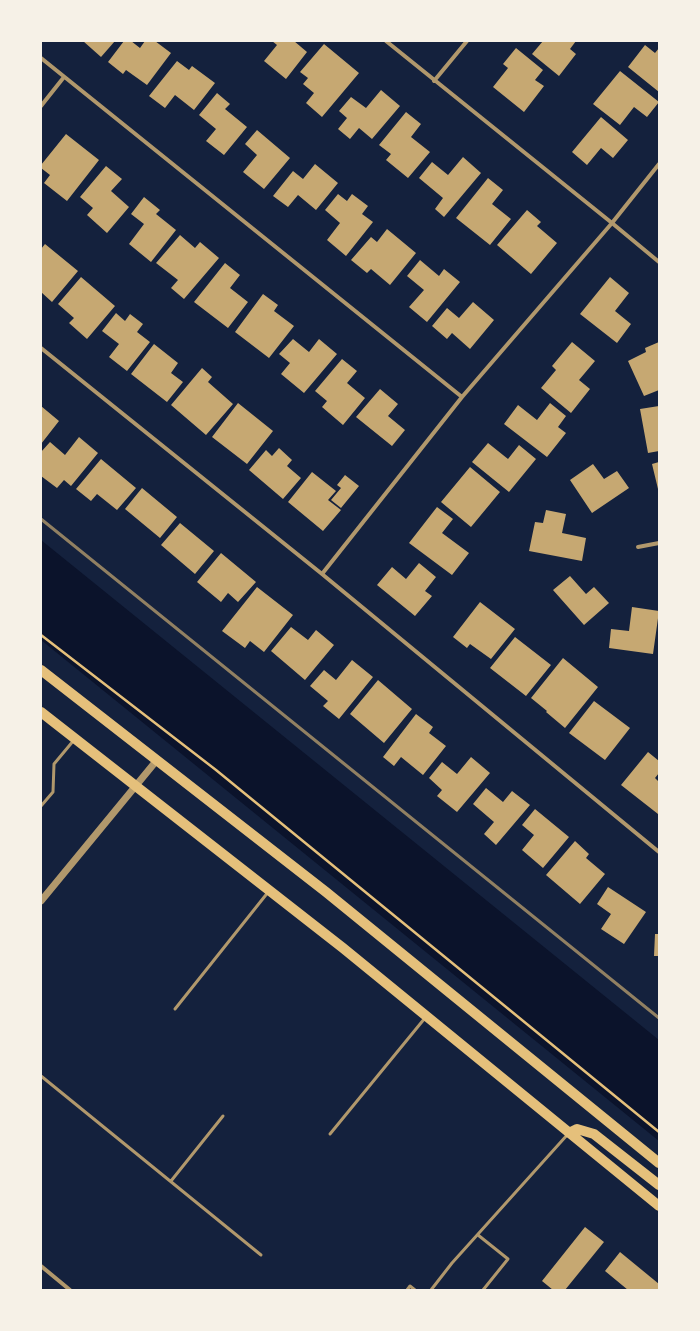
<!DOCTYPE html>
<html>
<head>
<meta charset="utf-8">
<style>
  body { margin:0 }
  #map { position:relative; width:700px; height:1331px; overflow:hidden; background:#14213d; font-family:Barlow,sans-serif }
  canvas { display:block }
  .frame { position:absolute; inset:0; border:42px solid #f6f1e7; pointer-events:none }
</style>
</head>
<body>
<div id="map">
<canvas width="700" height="1331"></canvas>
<div class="frame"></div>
</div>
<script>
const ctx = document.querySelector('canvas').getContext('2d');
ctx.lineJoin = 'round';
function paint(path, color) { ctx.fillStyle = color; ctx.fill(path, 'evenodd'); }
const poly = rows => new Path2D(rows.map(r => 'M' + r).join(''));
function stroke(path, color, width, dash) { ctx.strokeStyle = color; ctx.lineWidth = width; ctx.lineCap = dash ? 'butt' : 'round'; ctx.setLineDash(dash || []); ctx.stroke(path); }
paint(poly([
  [41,540,659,1040,659,1141,41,640]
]), '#0b132b');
paint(poly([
  [83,41,115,41,101,57],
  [124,41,131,41,140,48,145,41,155,41,171,53,147,85,126,70,123,74,108,62],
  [272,41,294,41,307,52,286,79,264,61,277,45],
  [543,41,576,41,570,49,576,54,559,76,532,54],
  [324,44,359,73,322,117,306,103,314,93,303,84,308,78,300,72],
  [645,45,655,53,659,48,659,92,628,67],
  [516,48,543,70,535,80,544,86,524,112,493,87,508,68,503,64],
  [177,61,189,70,192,66,215,83,194,110,175,95,165,108,149,96],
  [620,71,659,102,647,117,634,107,620,125,593,104],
  [381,90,400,106,372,139,359,128,350,139,338,129,347,118,339,111,351,97,366,108],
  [217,93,230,104,225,109,247,127,224,155,206,141,216,129,199,115],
  [406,112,421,124,411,137,430,152,408,178,386,160,391,154,379,145],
  [601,117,628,140,613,158,601,148,587,165,572,152],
  [257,130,290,158,264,189,243,172,257,155,245,144],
  [66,134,99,160,67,201,44,183,50,175,41,168,41,165],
  [463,157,481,173,444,217,435,209,443,198,419,178,432,162,448,175],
  [315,164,338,183,316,210,298,195,288,207,273,196,293,171,303,179],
  [106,166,122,179,111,191,129,207,107,233,87,215,93,208,80,197],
  [488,178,503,190,492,204,511,219,490,245,456,218],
  [338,194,347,201,352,194,368,206,362,214,373,222,346,256,327,240,340,223,325,210],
  [144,197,160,210,156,214,176,230,151,262,129,244,144,224,131,214],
  [527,210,541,222,537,226,557,243,531,274,497,245],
  [387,229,416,253,390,285,371,269,367,273,351,260,371,237,377,242],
  [180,235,195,248,200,242,219,258,184,299,171,288,178,280,156,263],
  [45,244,78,271,52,302,41,292,41,249],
  [420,260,439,276,444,269,460,282,427,322,409,307,424,290,407,276],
  [225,263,240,275,230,288,248,302,228,328,194,302],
  [81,277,115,306,87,339,69,323,74,318,58,304],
  [610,277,629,293,615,311,631,324,617,343,580,314],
  [263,294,278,305,274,311,294,326,269,358,235,332],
  [473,302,494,320,470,349,452,333,447,339,432,326,447,308,459,318],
  [116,313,125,321,130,314,143,324,137,332,150,342,127,371,109,357,119,344,102,331],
  [293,339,309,352,319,339,337,354,304,393,281,374,290,363,279,354],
  [572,342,595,361,579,380,590,389,571,413,541,388,556,370,552,366],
  [659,342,659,390,644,396,628,361,646,352,645,348],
  [154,344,178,363,171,373,183,382,167,402,131,374],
  [342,359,357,371,347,383,365,398,343,425,322,407,327,401,315,391],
  [202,368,212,377,208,382,233,404,206,435,171,405],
  [380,389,398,404,388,416,405,430,392,446,356,417],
  [238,403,273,431,247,464,212,437],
  [550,403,566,416,558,427,566,433,547,457,504,424,518,405,537,420],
  [41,406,59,421,41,444],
  [659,406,659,451,648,453,640,409],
  [79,437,98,453,71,486,64,480,57,488,41,476,41,452,50,442,65,455],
  [488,443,508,459,519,445,536,459,509,492,472,462],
  [279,448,292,460,287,466,301,478,283,499,249,470,266,450,272,456],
  [101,459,136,488,117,510,97,494,91,501,76,489],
  [659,462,659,489,658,489,652,464],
  [593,464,604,479,617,471,629,488,592,513,570,480],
  [470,467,500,492,471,527,441,502],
  [312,472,336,491,328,500,341,510,323,531,288,502],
  [345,475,359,486,341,508,331,500,341,488,337,485],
  [142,488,177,517,160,538,125,509],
  [437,507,453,519,442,533,469,553,452,575,409,543],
  [546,510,566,514,562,533,586,538,582,561,529,551,535,522,543,523],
  [180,523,214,551,195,574,161,545],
  [221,553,256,582,238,602,228,593,221,602,197,582],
  [419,563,436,577,425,591,432,596,415,616,377,585,392,567,406,579],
  [570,576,586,594,594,587,609,603,584,625,553,590],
  [257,587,293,615,264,652,250,641,245,648,222,631],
  [480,602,515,629,491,659,470,644,467,648,453,637],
  [632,607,659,611,653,654,609,648,611,629,629,631],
  [291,627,308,640,316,630,334,645,305,680,271,651],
  [515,637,551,665,526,696,490,668],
  [563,658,598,687,565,728,546,712,547,711,531,698],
  [352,660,373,677,339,719,323,706,328,701,310,686,324,670,336,680],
  [378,680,412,709,384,743,350,714],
  [594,701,630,728,605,760,569,733],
  [416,714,433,727,429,733,446,746,423,775,401,757,394,766,383,757],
  [648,752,659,761,659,773,655,778,659,782,658,814,621,785],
  [471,757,490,773,457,812,437,796,442,790,429,778,442,762,457,774],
  [486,788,503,802,512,791,530,805,496,845,484,834,494,822,473,804],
  [535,809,569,837,543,868,522,850,534,835,522,825],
  [575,841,589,854,586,858,605,874,580,904,546,875],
  [608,887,646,912,624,944,601,929,611,914,597,904],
  [655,934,659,934,659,956,654,956],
  [585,1227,604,1242,565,1290,553,1290,542,1281],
  [620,1252,659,1284,659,1290,628,1290,605,1271]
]), '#c6a872');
stroke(poly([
  [41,635,216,770,659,1132]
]), '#e5c07b', 2.5);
stroke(poly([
  [41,806,53,792,54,764,74,740],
  [175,1009,269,891],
  [41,1076,261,1255],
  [330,1134,425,1018],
  [171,1181,223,1116],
  [478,1235,508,1259,483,1290],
  [407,1290,410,1286,415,1290],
  [431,1290,452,1263,568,1134]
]), '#b1986c', 3);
stroke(poly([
  [386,41,612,223,659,262],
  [41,58,462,397],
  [434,81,467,41],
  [41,106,64,77],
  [41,348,322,574,659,852],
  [638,547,659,543],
  [322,574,462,397,612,223,659,164],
  [41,1266,70,1290]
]), '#b1986c', 4);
stroke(poly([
  [41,901,157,760]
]), '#b1986c', 7);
stroke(poly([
  [41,670,326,892,659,1163],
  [41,712,343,948,659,1206],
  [569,1133,577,1129,594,1134,659,1185]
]), '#e5c07b', 10);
stroke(poly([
  [41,519,659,1018]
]), '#918062', 3);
</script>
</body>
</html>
